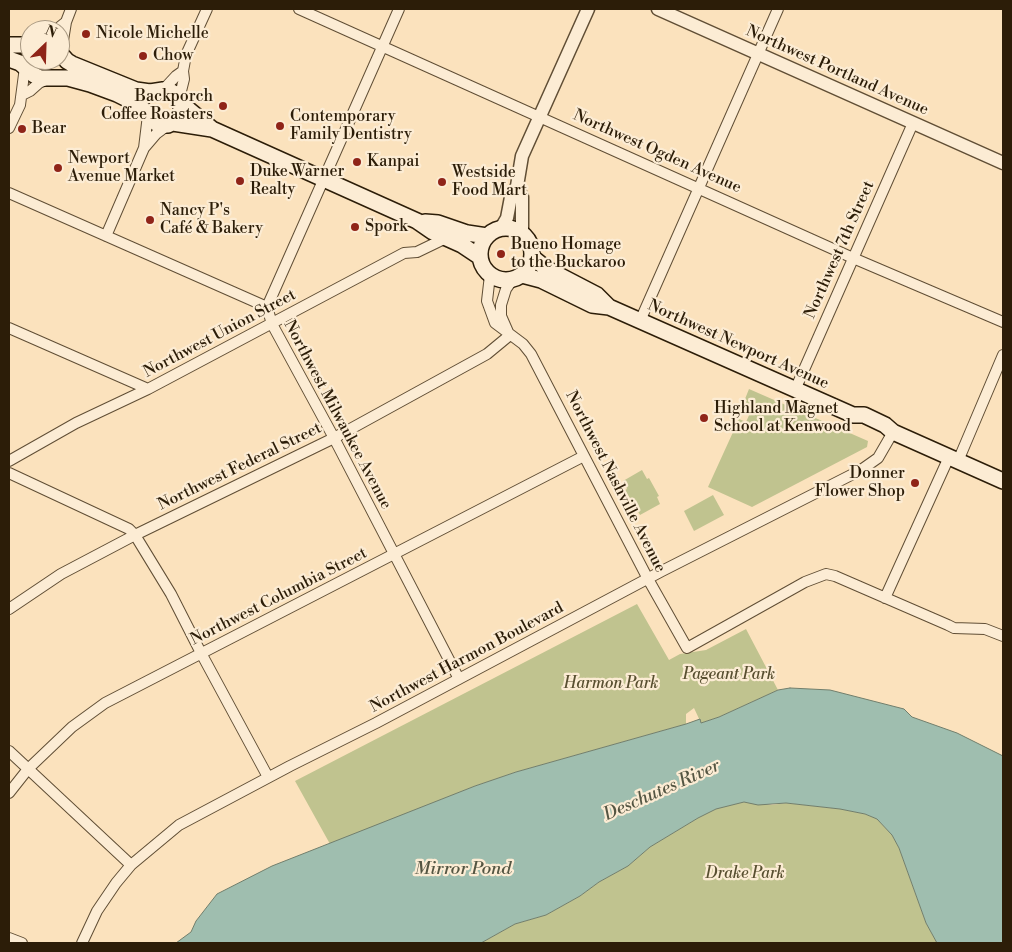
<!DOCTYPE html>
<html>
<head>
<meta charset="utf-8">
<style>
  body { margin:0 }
  #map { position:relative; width:1012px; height:952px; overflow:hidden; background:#fbe2bd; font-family:"Libre Bodoni",serif }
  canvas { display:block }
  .frame { position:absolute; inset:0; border:10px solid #2c1d08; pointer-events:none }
  .north { position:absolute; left:20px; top:20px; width:50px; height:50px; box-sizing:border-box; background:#fcecd4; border:1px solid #a99982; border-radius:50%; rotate:24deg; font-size:14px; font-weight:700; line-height:20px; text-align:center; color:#2c1d08 }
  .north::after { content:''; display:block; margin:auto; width:18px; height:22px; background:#8f2418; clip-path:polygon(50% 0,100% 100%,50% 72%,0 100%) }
</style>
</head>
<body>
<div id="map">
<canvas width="1012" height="952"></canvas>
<div class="frame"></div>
<div class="north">N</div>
</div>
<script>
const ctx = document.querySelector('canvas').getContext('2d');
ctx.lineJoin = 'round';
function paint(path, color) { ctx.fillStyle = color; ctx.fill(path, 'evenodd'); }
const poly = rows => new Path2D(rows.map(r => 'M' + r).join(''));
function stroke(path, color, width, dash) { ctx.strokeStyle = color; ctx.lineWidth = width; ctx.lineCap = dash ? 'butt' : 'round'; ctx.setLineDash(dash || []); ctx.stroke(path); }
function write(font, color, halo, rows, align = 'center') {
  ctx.font = font + ' "Libre Bodoni",serif'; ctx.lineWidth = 4.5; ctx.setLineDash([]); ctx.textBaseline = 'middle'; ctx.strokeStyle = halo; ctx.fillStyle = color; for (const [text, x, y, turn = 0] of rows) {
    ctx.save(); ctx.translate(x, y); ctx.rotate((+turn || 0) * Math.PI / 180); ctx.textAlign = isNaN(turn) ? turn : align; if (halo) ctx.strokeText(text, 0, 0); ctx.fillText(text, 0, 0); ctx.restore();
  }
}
paint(poly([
  [749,389,868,441,867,447,752,507,708,487,739,419,746,422,751,411,744,407,747,400,745,399],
  [642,470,647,479,649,478,659,496,657,497,660,504,640,515,625,490,627,489,623,481],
  [713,495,724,515,694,531,684,511],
  [637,604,669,660,680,654,706,650,746,629,778,690,719,717,701,723,694,708,686,714,686,724,516,772,475,786,330,844,295,781],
  [744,802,772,805,786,803,841,809,865,814,877,819,892,835,899,848,926,923,937,943,481,943,515,924,546,915,580,896,599,882,628,866,650,847,698,818,716,809]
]), '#c0c38f');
const water = poly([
  [790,688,830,690,904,709,912,717,957,733,1003,756,1003,943,937,943,926,923,899,848,892,835,877,819,865,814,840,809,786,803,758,805,744,802,716,809,698,818,650,847,628,866,599,882,580,896,546,915,515,924,481,943,176,943,191,932,196,921,217,894,272,866,475,786,516,772,686,724,700,719,701,723,719,717,778,690,790,688]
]);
paint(water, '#9fbeaf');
stroke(water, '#717e6c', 1);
const minor = poly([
  [299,9,853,258,1003,322],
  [56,30,66,22],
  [61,53,66,22,71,9],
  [163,90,176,76,183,71],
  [22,95,30,91,39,83,48,79],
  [181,99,181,91,184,79,183,71,186,55,207,9],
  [148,115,144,148,156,134,168,125],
  [9,128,20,105,25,67],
  [9,193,267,307,272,324,334,438,459,679],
  [106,236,144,148],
  [490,275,487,301,495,323,523,344,531,354,648,579,687,648,805,582,826,574,835,576,948,625,954,628,985,629,1003,636],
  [267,307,399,9],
  [640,321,778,9],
  [9,328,148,389],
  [508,332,501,316,501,305,506,289,513,279],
  [795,390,913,123],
  [9,461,76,423,148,389,404,253,417,252,446,238],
  [958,461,1003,355],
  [9,473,129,529,135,535,171,594,201,653,268,777],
  [885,598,949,457],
  [9,609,61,574,135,535,334,438,487,354,510,335],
  [9,751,131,865],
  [9,793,28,769,72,727,105,703,584,456],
  [9,938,22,943],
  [82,943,97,911,116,883,131,865,179,825,290,766,376,723,662,571,861,470,878,458,893,432]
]);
const tertiary = poly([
  [658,9,1003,163],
  [517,186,522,197,522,233],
  [501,228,507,218,511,197,517,186,522,156,588,9]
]);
const secondary = poly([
  [9,45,30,45],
  [9,59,20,63,34,75,40,78,68,78,90,84,117,94,139,105,156,123,168,125,178,119,181,115,181,99,172,92,163,90,150,92,136,90,72,64,67,61,60,53],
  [182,104,212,129,417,221,433,232,462,245,480,257],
  [173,123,212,129],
  [425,222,438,223,467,233,487,236],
  '480 254a26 26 0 1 1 52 0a26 26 0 1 1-52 0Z',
  [532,257,547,269,597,295,609,307],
  [522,275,541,280,592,305,609,307,853,415,864,415,885,425,893,432,1003,481]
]);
stroke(minor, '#604e35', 12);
stroke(tertiary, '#604e35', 15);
stroke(secondary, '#2c1d08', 18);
stroke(minor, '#fcecd4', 10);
stroke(tertiary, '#fcecd4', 12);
stroke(secondary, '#fcecd4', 15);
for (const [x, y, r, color] of [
  [86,34,5,"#8f2418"],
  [143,56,5,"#8f2418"],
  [223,106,5,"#8f2418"],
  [280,126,5,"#8f2418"],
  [22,129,5,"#8f2418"],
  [357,162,5,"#8f2418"],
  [58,168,5,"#8f2418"],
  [240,181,5,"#8f2418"],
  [442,182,5,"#8f2418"],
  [150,220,5,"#8f2418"],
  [355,227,5,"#8f2418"],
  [501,254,5,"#8f2418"],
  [704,418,5,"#8f2418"],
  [915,483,5,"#8f2418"]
]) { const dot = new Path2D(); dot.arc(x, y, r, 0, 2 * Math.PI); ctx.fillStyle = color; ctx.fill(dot); stroke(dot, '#fcecd4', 2); }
write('16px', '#2c1d08', '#fcecd4', [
  ["Nicole Michelle",96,34],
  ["Chow",153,56],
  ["Backporch",213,97,"right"],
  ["Coffee Roasters",213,115,"right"],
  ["Contemporary",290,117],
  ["Family Dentistry",290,135],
  ["Bear",32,129],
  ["Newport",68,159],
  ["Avenue Market",68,177],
  ["Kanpai",367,162],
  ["Duke Warner",250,172],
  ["Realty",250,190],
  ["Westside",452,173],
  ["Food Mart",452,191],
  ["Nancy P's",160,211],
  ["Café & Bakery",160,229],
  ["Spork",365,227],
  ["Bueno Homage",511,245],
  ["to the Buckaroo",511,263],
  ["Highland Magnet",714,409],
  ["School at Kenwood",714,427],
  ["Donner",905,474,"right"],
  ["Flower Shop",905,492,"right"]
], 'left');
write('16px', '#2c1d08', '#fcecd4', [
  ["Northwest Portland Avenue",837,71,24],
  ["Northwest Ogden Avenue",657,152,24],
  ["Northwest 7th Street",840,250,-66],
  ["Northwest Union Street",220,334,-28],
  ["Northwest Newport Avenue",738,345,24],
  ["Northwest Milwaukee Avenue",337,415,62],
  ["Northwest Federal Street",240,467,-26],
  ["Northwest Nashville Avenue",615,482,63],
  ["Northwest Columbia Street",279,597,-27],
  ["Northwest Harmon Boulevard",467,658,-28]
]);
write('italic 16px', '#584f30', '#fcecd4', [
  ["Pageant Park",729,675],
  ["Harmon Park",611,684],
  ["Drake Park",745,874]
]);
write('italic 18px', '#545542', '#fcecd4', [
  ["Deschutes River",662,791,-24],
  ["Mirror Pond",463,870]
]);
</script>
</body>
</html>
